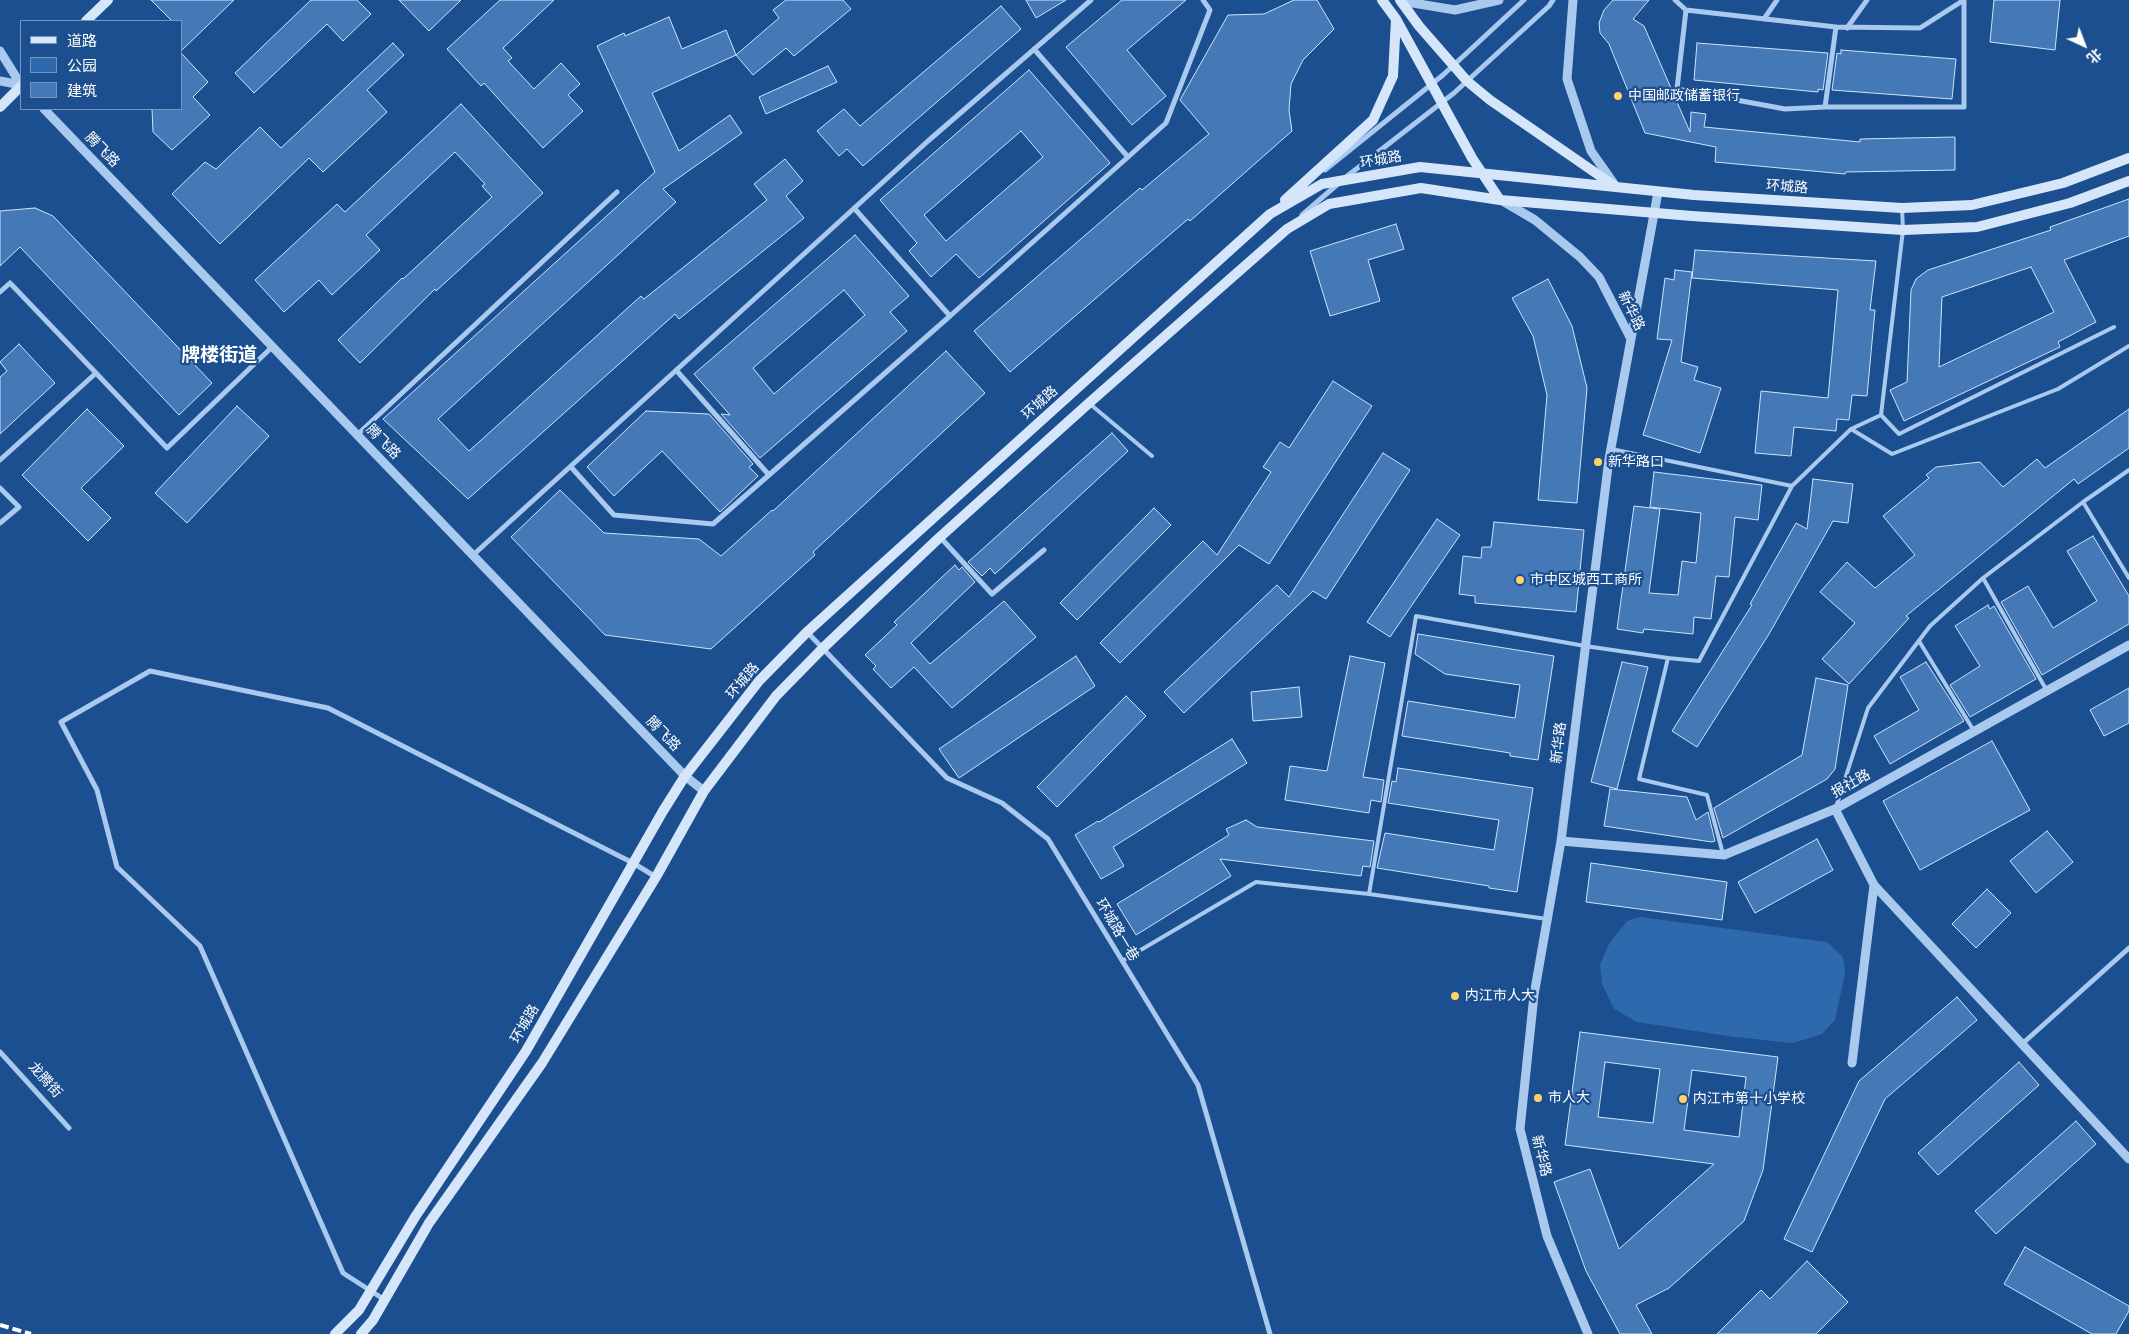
<!DOCTYPE html>
<html>
<head>
<meta charset="utf-8">
<style>
  body { margin:0 }
  #map { position:relative; width:2129px; height:1334px; overflow:hidden; background:#1b4f8f; font-family:"PT Sans Narrow","Noto Sans SC",sans-serif }
  canvas { display:block }
  .legend { position:absolute; left:20px; top:20px; width:162px; height:90px; box-sizing:border-box; background:#1b4f8f; border:1px solid #7695bc; margin:0; padding:6px 9px; list-style:none; font-size:15px; color:#fff }
  .legend li { display:flex; align-items:center; gap:10px; height:25px }
  .legend b { width:25px; border:1px solid #7695bc }
  .north { position:absolute; left:2059px; top:20px; width:50px; height:50px; -webkit-text-stroke:4px #1b4f8f; paint-order:stroke; rotate:137deg; font-size:14px; font-weight:700; line-height:20px; text-align:center; color:#fff }
  .north::after { content:''; display:block; margin:auto; width:18px; height:22px; background:#fff; clip-path:polygon(50% 0,100% 100%,50% 72%,0 100%) }
</style>
</head>
<body>
<div id="map">
<canvas width="2129" height="1334"></canvas>
<ul class="legend">
<li><b style="height:6px;background:#d6e6fa"></b>道路</li>
<li><b style="height:14px;background:#2e69ad"></b>公园</li>
<li><b style="height:14px;background:#4478b7"></b>建筑</li>
</ul>
<div class="north">北</div>
</div>
<script>
const ctx = document.querySelector('canvas').getContext('2d');
ctx.lineJoin = 'round';
function paint(path, color) { ctx.fillStyle = color; ctx.fill(path, 'evenodd'); }
const poly = rows => new Path2D(rows.map(r => 'M' + r).join(''));
function stroke(path, color, width, dash) { ctx.strokeStyle = color; ctx.lineWidth = width; ctx.lineCap = dash ? 'butt' : 'round'; ctx.setLineDash(dash || []); ctx.stroke(path); }
function write(font, color, halo, rows, align = 'center') {
  ctx.font = font + ' "PT Sans Narrow","Noto Sans SC",sans-serif'; ctx.lineWidth = 4.5; ctx.setLineDash([]); ctx.textBaseline = 'middle'; ctx.strokeStyle = halo; ctx.fillStyle = color; for (const [text, x, y, turn = 0] of rows) {
    ctx.save(); ctx.translate(x, y); ctx.rotate((+turn || 0) * Math.PI / 180); ctx.textAlign = isNaN(turn) ? turn : align; if (halo) ctx.strokeText(text, 0, 0); ctx.fillText(text, 0, 0); ctx.restore();
  }
}
paint(poly([
  [1640,917,1827,942,1843,957,1845,973,1835,1020,1822,1034,1793,1043,1734,1037,1637,1022,1614,1009,1602,984,1600,964,1610,942,1627,921]
]), '#2e69ad');
const building = poly([
  [151,0,234,0,181,51,181,21,172,21,151,0],
  [311,0,357,0,371,14,343,41,327,24,254,93,235,73,311,0],
  [399,0,461,0,429,31,399,0],
  [500,0,554,0,503,48,512,58,508,61,534,89,561,63,580,84,568,95,583,111,543,148,484,83,481,86,447,49,500,0],
  [786,0,843,0,851,9,794,56,786,48,753,75,736,55,779,18,773,10,786,0],
  [1026,0,1066,0,1036,18,1026,0],
  [1122,0,1186,0,1127,50,1166,96,1132,125,1066,47,1122,0],
  [1294,0,1317,0,1334,29,1303,60,1291,84,1289,110,1292,131,1190,221,1188,219,1010,372,974,331,1140,188,1142,190,1209,134,1180,100,1228,15,1264,14,1294,0],
  [1613,0,1649,0,1633,19,1644,26,1690,132,1691,112,1706,114,1704,127,1860,142,1860,139,1955,137,1955,170,1846,172,1845,174,1715,162,1716,147,1645,133,1609,44,1600,33,1599,23,1604,10,1613,0],
  [1994,0,2060,0,2055,50,1990,42,1994,0],
  [1001,6,1021,29,863,166,847,149,839,156,817,131,844,109,860,126,1001,6],
  [669,17,682,49,726,30,736,55,652,93,679,151,730,115,742,133,663,189,676,202,438,419,469,451,641,296,644,299,767,200,754,184,785,159,803,181,786,196,804,218,679,319,675,314,468,499,383,419,655,172,597,46,624,33,625,36,669,17],
  [393,43,404,55,367,90,387,112,323,172,309,158,220,244,172,194,205,162,216,169,260,127,281,148,393,43],
  [1697,43,1828,53,1823,90,1818,89,1818,92,1694,80,1697,43],
  [1841,50,1956,59,1952,99,1832,90,1837,53,1841,54,1841,50],
  [181,53,208,82,193,97,210,115,172,150,153,132,152,109,181,109,181,53],
  [828,66,837,82,766,114,759,97,828,66],
  [1029,70,1110,163,979,278,956,254,931,277,909,251,917,243,880,200,1029,70],
  [1021,131,1043,157,946,241,924,215,1021,131],
  [461,104,543,193,436,291,435,289,360,363,338,340,402,278,403,279,492,197,482,186,485,184,455,152,366,235,380,250,332,295,319,280,284,312,255,280,337,204,345,212,461,104],
  [2129,199,2129,236,2064,260,2096,322,2058,342,2060,347,1904,421,1890,390,1907,382,1911,290,1916,279,1928,270,2051,230,2050,227,2129,199],
  [2031,267,2054,312,1939,367,1942,297,2031,267],
  [35,208,53,216,212,383,179,415,20,247,0,266,0,211,35,208],
  [1396,224,1404,249,1368,260,1380,301,1330,316,1310,251,1396,224],
  [855,235,909,296,890,312,907,331,760,458,721,414,730,415,694,374,855,235],
  [844,290,865,315,774,394,753,368,844,290],
  [1695,250,1876,261,1870,310,1875,310,1867,396,1852,395,1849,420,1837,419,1836,431,1794,427,1791,456,1755,453,1761,391,1828,398,1838,290,1692,278,1695,250],
  [1675,270,1692,272,1681,362,1698,367,1694,380,1721,388,1700,453,1643,435,1672,340,1657,339,1665,278,1674,280,1675,270],
  [1548,279,1572,326,1587,388,1577,503,1538,500,1547,395,1533,336,1512,298,1548,279],
  [19,344,55,383,0,434,0,377,7,371,0,362,19,344],
  [946,351,985,393,813,552,815,555,711,649,605,635,511,537,560,490,604,533,699,539,721,556,772,510,773,511,946,351],
  [1333,381,1372,406,1269,564,1239,545,1120,663,1100,643,1203,541,1217,555,1271,472,1263,467,1280,442,1289,448,1333,381],
  [237,406,269,436,187,523,155,493,237,406],
  [87,409,124,446,81,488,111,518,88,541,22,475,87,409],
  [2129,409,2129,448,2078,484,2074,479,1906,616,1909,618,1849,684,1822,659,1855,623,1820,592,1847,562,1875,588,1915,555,1883,516,1929,478,1926,475,1936,467,1980,462,2003,487,2037,459,2045,468,2129,409],
  [646,411,709,414,753,464,749,467,758,476,720,512,662,451,614,496,587,467,646,411],
  [1112,433,1128,451,995,574,990,568,982,576,968,562,1112,433],
  [1383,453,1410,470,1326,599,1313,591,1184,713,1164,692,1277,585,1289,597,1383,453],
  [1654,472,1762,485,1758,520,1735,517,1729,577,1716,576,1711,619,1694,617,1693,634,1644,629,1643,633,1617,629,1634,506,1660,509,1649,593,1678,595,1682,561,1696,563,1701,513,1650,507,1654,472],
  [1813,479,1853,484,1848,523,1833,521,1769,634,1697,747,1672,731,1752,605,1750,604,1796,523,1807,529,1813,479],
  [1154,508,1171,525,1077,620,1060,603,1154,508],
  [1437,519,1460,535,1390,637,1367,622,1437,519],
  [1494,522,1584,530,1576,612,1475,603,1475,596,1459,594,1463,556,1481,558,1482,547,1491,547,1494,522],
  [2093,536,2129,596,2129,624,2042,675,2001,602,2028,586,2053,628,2097,601,2067,551,2093,536],
  [955,565,959,570,962,567,975,582,911,643,930,664,1004,601,1036,637,952,708,914,667,891,688,873,669,876,666,865,655,897,625,894,622,955,565],
  [1988,605,1990,609,1994,606,2036,679,1970,717,1950,685,1980,666,1955,626,1988,605],
  [1418,634,1554,656,1538,760,1510,756,1510,753,1402,736,1408,701,1515,718,1520,685,1445,674,1415,654,1418,634],
  [1076,656,1095,686,959,778,939,749,1076,656],
  [1350,656,1385,663,1363,777,1384,780,1381,802,1371,800,1369,813,1285,800,1290,766,1327,771,1350,656],
  [1622,662,1648,667,1617,789,1591,782,1622,662],
  [1926,662,1964,721,1890,764,1874,736,1919,710,1900,677,1926,662],
  [1816,678,1848,685,1835,769,1827,779,1723,838,1714,808,1802,755,1816,678],
  [1299,687,1302,717,1253,721,1251,692,1299,687],
  [2129,688,2129,723,2104,736,2090,710,2129,688],
  [1126,696,1146,716,1057,807,1037,787,1126,696],
  [1232,739,1247,763,1113,847,1124,866,1101,879,1075,835,1098,821,1099,822,1232,739],
  [1992,741,2030,810,1920,870,1883,801,1992,741],
  [1398,768,1533,788,1517,892,1489,888,1489,886,1377,868,1385,833,1494,850,1499,820,1388,803,1392,781,1396,782,1398,768],
  [1610,789,1687,797,1696,820,1708,812,1715,841,1712,842,1604,826,1610,789],
  [1246,820,1257,827,1374,841,1370,867,1363,866,1361,876,1220,859,1231,876,1136,935,1117,904,1229,835,1226,829,1246,820],
  [2047,831,2073,862,2036,893,2010,861,2047,831],
  [1817,839,1833,870,1755,913,1738,882,1817,839],
  [1591,863,1727,882,1722,920,1586,902,1591,863],
  [1987,889,2011,913,1976,948,1952,924,1987,889],
  [1957,997,1977,1020,1885,1099,1812,1252,1784,1239,1859,1081,1957,997],
  [1580,1032,1778,1057,1763,1170,1744,1221,1669,1288,1636,1305,1652,1334,1620,1334,1586,1271,1554,1182,1590,1169,1619,1249,1714,1164,1565,1145,1580,1032],
  [1605,1062,1660,1069,1653,1123,1598,1117,1605,1062],
  [1692,1070,1746,1077,1739,1137,1684,1130,1692,1070],
  [2019,1062,2039,1085,1938,1175,1918,1153,2019,1062],
  [2076,1121,2096,1144,1996,1234,1975,1211,2076,1121],
  [2025,1247,2129,1306,2129,1311,2116,1334,2092,1334,2004,1284,2025,1247],
  [1807,1261,1848,1302,1816,1334,1717,1334,1761,1290,1770,1299,1807,1261]
]);
paint(building, '#4478b7');
stroke(building, '#cfe3fa', 1);
stroke(poly([
  [1090,404,1152,456],
  [1881,415,1899,434,2114,327],
  [1851,429,1892,454,2058,389,2129,346],
  [1792,486,1851,429,1881,415,1903,230,1902,208],
  [2083,502,2129,578],
  [1983,578,2047,691],
  [1919,641,1974,731],
  [1668,658,1639,779,1707,795,1723,854],
  [1836,807,1868,708,1930,626,1983,578,2083,502,2129,470],
  [1547,919,1369,894,1416,616,1585,646,1668,658,1699,661,1792,486,1611,449],
  [1122,961,1256,882,1369,894]
]), '#a9c9ee', 4);
stroke(poly([
  [1675,0,1686,10,1836,27,1920,28,1964,0],
  [1686,10,1677,89,1785,109,1825,107,1964,107,1964,2],
  [1764,19,1777,0],
  [1847,28,1867,0],
  [1034,49,1128,157,1166,123,1210,10,1203,0],
  [1825,107,1836,27],
  [1325,170,1443,75,1524,0],
  [1346,177,1454,93,1549,6,1553,0],
  [854,208,950,316,1128,157],
  [1302,215,1339,183],
  [0,292,10,283,96,373],
  [676,370,769,475,950,316],
  [357,435,617,192],
  [0,460,96,373,167,448,272,347],
  [571,467,614,515,713,524,769,475],
  [0,488,19,507,0,523],
  [940,537,992,594,1044,550],
  [472,556,928,141,1091,0],
  [807,632,947,778,1002,803,1048,839,1198,1085,1270,1334],
  [2022,1044,2129,948],
  [0,1052,69,1128],
  [385,1300,343,1273,200,946,117,867,97,790,61,722,150,671,328,708,633,863,656,877]
]), '#a9c9ee', 5);
stroke(poly([
  [1573,0,1567,79,1591,151,1615,185],
  [1401,1,1455,10,1499,0],
  [0,51,21,85],
  [0,81,21,85],
  [44,109,685,776,704,791],
  [1501,200,1535,220,1580,257,1599,277,1631,339],
  [1835,809,1874,885,1852,1063],
  [1561,841,1724,855,1835,809,2129,645],
  [1874,885,2129,1159],
  [1588,1334,1547,1236,1520,1129,1534,995,1561,841,1609,459,1658,192]
]), '#a9c9ee', 9);
stroke(poly([
  [1382,0,1396,19,1472,158,1500,200],
  [1400,0,1419,26,1467,81,1490,100,1616,187],
  [86,21,108,0],
  [0,107,21,86],
  [1285,200,1373,120,1393,76,1396,19],
  [335,1334,359,1310,415,1217,526,1051,663,811,685,776,759,681,807,632,1270,214,1322,184,1420,167,1694,195,1902,208,1972,205,2063,183,2129,158],
  [361,1334,373,1320,429,1223,542,1063,656,877,704,791,776,696,823,648,940,537,1089,403,1287,229,1329,204,1421,188,1500,200,1692,216,1903,230,1977,227,2070,203,2129,181]
]), '#d6e6fa', 10);
stroke(poly([
  [0,1325,31,1334]
]), '#fff', 4, [9, 4]);
for (const [x, y, r, color] of [
  [1618,96,5,"#ffd166"],
  [1598,462,5,"#ffd166"],
  [1520,580,5,"#ffd166"],
  [1455,996,5,"#ffd166"],
  [1538,1098,5,"#ffd166"],
  [1683,1099,5,"#ffd166"]
]) { const dot = new Path2D(); dot.arc(x, y, r, 0, 2 * Math.PI); ctx.fillStyle = color; ctx.fill(dot); stroke(dot, '#1b4f8f', 2); }
write('14px', '#fff', '#1b4f8f', [
  ["中国邮政储蓄银行",1628,96],
  ["新华路口",1608,462],
  ["市中区城西工商所",1530,580],
  ["内江市人大",1465,996],
  ["市人大",1548,1098],
  ["内江市第十小学校",1693,1099]
], 'left');
write('14px', '#fff', '#1b4f8f', [
  ["腾飞路",102,150,46],
  ["环城路",1381,160,-10],
  ["环城路",1787,187,4],
  ["新华路",1631,311,64],
  ["环城路",1040,403,-42],
  ["腾飞路",383,442,46],
  ["环城路",743,681,-50],
  ["腾飞路",663,734,46],
  ["新华路",1559,743,-83],
  ["报社路",1851,784,-29],
  ["环城路一巷",1117,930,59],
  ["环城路",525,1024,-60],
  ["龙腾街",45,1080,48],
  ["新华路",1541,1156,76]
]);
write('bold 19px', '#fff', '#1b4f8f', [
  ["牌楼街道",219,356]
]);
</script>
</body>
</html>
